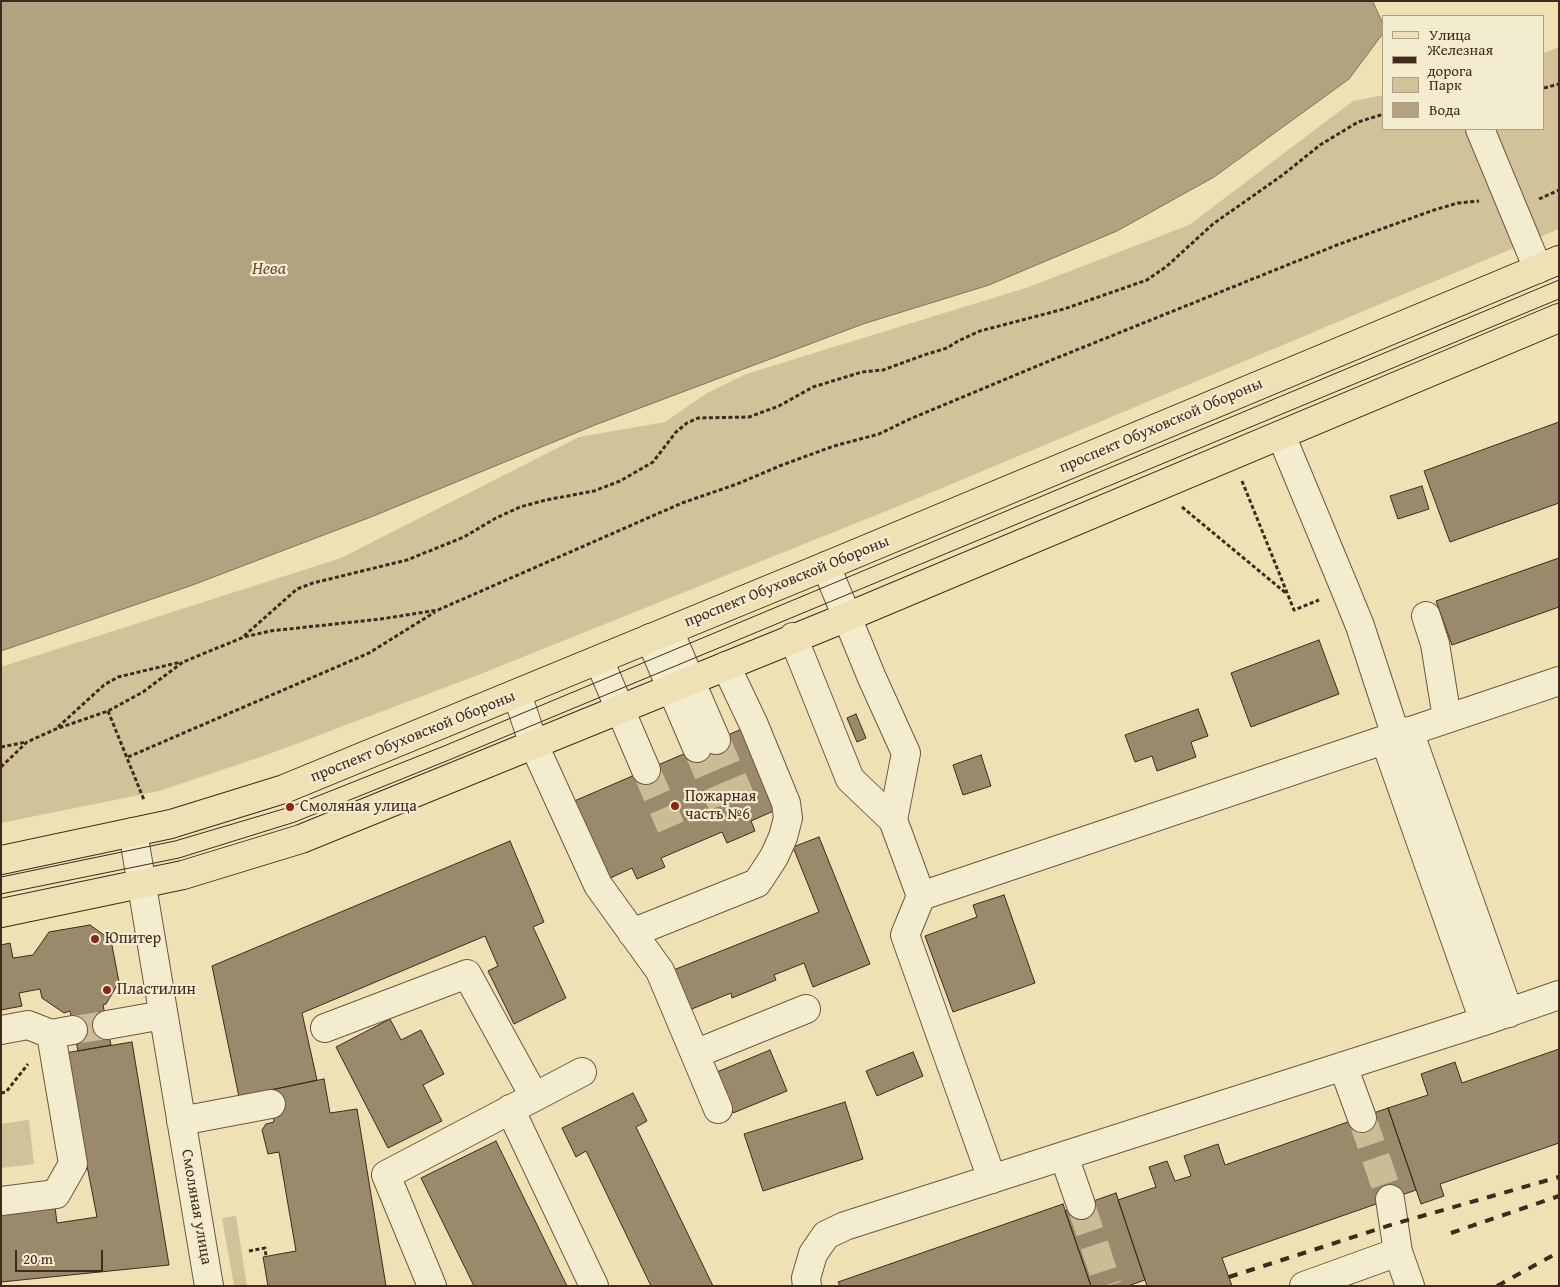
<!DOCTYPE html>
<html>
<head>
<meta charset="utf-8">
<style>
  body { margin:0 }
  #map { position:relative; width:1560px; height:1287px; overflow:hidden; background:#eee1b3; font-family:"Gentium Book Plus",serif }
  canvas { display:block }
  .frame { position:absolute; inset:0; border:2px solid #41291e; pointer-events:none }
  .legend { position:absolute; left:1382px; top:15px; width:162px; height:115px; box-sizing:border-box; background:#f4ecce; border:1px solid #ac9e88; margin:0; padding:6px 9px; list-style:none; font-size:15px; color:#41291e }
  .legend li { display:flex; align-items:center; gap:10px; height:25px }
  .legend b { width:25px; border:1px solid #ac9e88 }
  .scale { position:absolute; left:15px; top:1250px; width:88px; height:22px; box-sizing:border-box; border:2px solid #41291e; border-top:0; padding-left:6px; font-size:15px; line-height:18px; white-space:nowrap; color:#41291e; -webkit-text-stroke:4px #f4ecce; paint-order:stroke }
</style>
</head>
<body>
<div id="map">
<canvas width="1560" height="1287"></canvas>
<div class="frame"></div>
<ul class="legend">
<li><b style="height:6px;background:#eee1b3"></b>Улица</li>
<li><b style="height:6px;background:#41291e"></b>Железная дорога</li>
<li><b style="height:14px;background:#d1c29a"></b>Парк</li>
<li><b style="height:14px;background:#b3a280"></b>Вода</li>
</ul>
<div class="scale">20 m</div>
</div>
<script>
const ctx = document.querySelector('canvas').getContext('2d');
ctx.lineJoin = 'round';
function paint(path, color) { ctx.fillStyle = color; ctx.fill(path, 'evenodd'); }
const poly = rows => new Path2D(rows.map(r => 'M' + r).join(''));
function stroke(path, color, width, dash) { ctx.strokeStyle = color; ctx.lineWidth = width; ctx.lineCap = dash ? 'butt' : 'round'; ctx.setLineDash(dash || []); ctx.stroke(path); }
function write(font, color, halo, rows, align = 'center') {
  ctx.font = font + ' "Gentium Book Plus",serif'; ctx.lineWidth = 4.5; ctx.setLineDash([]); ctx.textBaseline = 'middle'; ctx.strokeStyle = halo; ctx.fillStyle = color; for (const [text, x, y, turn = 0] of rows) {
    ctx.save(); ctx.translate(x, y); ctx.rotate((+turn || 0) * Math.PI / 180); ctx.textAlign = isNaN(turn) ? turn : align; if (halo) ctx.strokeText(text, 0, 0); ctx.fillText(text, 0, 0); ctx.restore();
  }
}
paint(poly([
  [1559,47,1559,229,916,499,478,675,272,753,159,791,1,823,1,667,341,558,579,437,665,422,707,393,746,374,1029,287,1189,225,1353,101,1384,95,1384,129,1544,129,1544,53],
  [29,1120,34,1164,1,1168,1,1124],
  [236,1216,247,1286,234,1286,222,1218]
]), '#d1c29a');
const water = poly([
  [1,1,1374,1,1373,2,1384,26,1384,32,1349,79,1214,177,1117,231,989,285,863,324,595,425,371,517,190,586,1,651,1,1]
]);
paint(water, '#b3a280');
stroke(water, '#857259', 1);
const building = poly([
  [1559,422,1559,503,1450,542,1424,471,1559,422],
  [1422,486,1429,509,1398,519,1390,496,1422,486],
  [1559,558,1559,607,1452,645,1436,601,1559,558],
  [1319,640,1339,694,1251,727,1231,673,1319,640],
  [1198,709,1208,736,1191,742,1196,757,1157,771,1152,756,1135,762,1125,735,1198,709],
  [856,714,866,738,857,742,847,718,856,714],
  [744,728,778,809,751,821,755,831,727,843,722,832,661,858,665,867,637,879,632,868,606,880,572,802,744,728],
  [981,755,991,786,963,795,953,765,981,755],
  [819,837,870,964,813,987,804,963,774,975,776,980,732,998,731,993,687,1011,671,971,819,912,793,847,819,837],
  [510,841,544,922,533,927,566,998,514,1024,488,971,498,966,485,936,302,1013,317,1080,239,1097,212,966,510,841],
  [1004,895,1035,983,953,1012,925,936,977,917,973,905,1004,895],
  [90,925,111,940,119,982,106,1004,103,1005,111,1045,78,1051,70,1011,64,1013,42,998,40,989,19,993,22,1006,1,1010,1,945,10,943,13,958,33,955,49,932,90,925],
  [390,1019,401,1040,421,1030,444,1074,423,1085,442,1121,388,1148,336,1047,390,1019],
  [132,1042,169,1265,1,1282,1,1213,55,1207,57,1223,97,1217,65,1053,132,1042],
  [1559,1049,1559,1143,1440,1184,1444,1196,1421,1204,1388,1108,1428,1095,1421,1074,1455,1062,1462,1083,1559,1049],
  [770,1050,787,1091,733,1113,717,1072,770,1050],
  [913,1052,923,1076,877,1096,866,1071,913,1052],
  [324,1079,330,1113,357,1109,386,1286,268,1286,263,1257,296,1251,279,1152,268,1154,262,1130,266,1124,274,1122,270,1090,324,1079],
  [633,1093,647,1121,636,1127,713,1286,651,1286,586,1151,576,1157,562,1128,633,1093],
  [845,1102,863,1159,763,1191,744,1134,845,1102],
  [1388,1108,1416,1190,1222,1258,1232,1286,1147,1286,1118,1200,1156,1187,1149,1167,1167,1161,1175,1181,1191,1176,1184,1156,1218,1144,1225,1165,1388,1108],
  [496,1141,567,1286,474,1286,421,1178,496,1141],
  [1116,1193,1145,1280,1128,1286,1091,1286,1065,1211,1116,1193],
  [1063,1204,1091,1286,840,1286,838,1282,1063,1204]
]);
paint(building, '#9b896b');
stroke(building, '#41291e', 1);
stroke(poly([
  [716,740,740,796],
  [697,748,722,805],
  [646,770,671,827],
  [73,1030,107,1025],
  [1362,1118,1390,1199],
  [1081,1205,1108,1286]
]), '#cbbc95', 28, [28, 14]);
const minor = poly([
  [1480,129,1538,269],
  [1281,435,1345,589,1360,626,1396,736],
  [826,566,872,678,906,753,893,820],
  [1426,616,1435,644,1447,718],
  [669,631,716,740],
  [793,637,850,779,893,820,921,896,905,935,992,1179],
  [650,638,697,748],
  [599,660,646,770],
  [517,694,534,745,598,885,660,971,718,1109],
  [1409,731,1509,1013],
  [1385,740,1484,1021],
  [133,832,209,1286],
  [921,896,1559,681],
  [632,933,757,883,774,857,783,837,788,818,786,803,754,725,726,666],
  [107,1025,163,1015],
  [325,1028,467,974,534,1096],
  [1,1030,28,1025,51,1034],
  [695,1054,806,1009],
  [1343,1066,1362,1118],
  [510,1109,594,1286],
  [181,1121,271,1104],
  [1064,1156,1081,1205],
  [1390,1199,1398,1252,1410,1286],
  [1,1201,56,1194,73,1164,51,1034,73,1030],
  [432,1286,386,1175,582,1072],
  [807,1286,806,1278,813,1254,826,1235,845,1226,1484,1021,1559,995],
  [1304,1286,1398,1252]
]);
const major = poly([
  [1,860,171,824,284,789,826,566,1559,260],
  [1,913,183,875,301,839,847,617,1559,318]
]);
stroke(minor, '#6c5743', 30);
stroke(major, '#41291e', 30);
stroke(poly([
  [1544,88,1559,84],
  [1539,199,1559,190],
  [1242,481,1294,610,1319,600],
  [1182,507,1287,594],
  [244,636,297,589,313,583,407,560,464,537,496,518,520,507,546,500,594,491,620,481,653,462,676,432,687,423,698,418,749,417,779,406,813,387,862,372,883,370,924,355,947,348,958,341,980,331,1064,309,1147,280,1167,266,1213,224,1284,174,1320,145,1358,122,1384,114],
  [108,711,144,800],
  [58,727,104,685,118,677,181,662],
  [1,747,26,742],
  [128,757,369,653,435,612],
  [1,767,27,742,56,729,108,711,143,692,183,662,244,637,270,631,381,619,438,610,682,503,737,484,782,465,834,446,879,434,910,419,1059,357,1337,245,1434,210,1458,203,1479,201],
  [1,1093,6,1092,28,1064],
  [249,1251,265,1248,266,1256]
]), '#41291e', 3, [4, 2.5]);
stroke(minor, '#f4ecce', 28);
stroke(major, '#eee1b3', 28);
stroke(poly([
  [1,877,175,841,290,807,444,746,1559,280],
  [1,894,179,858,295,822,449,760,1559,299]
]), '#41291e', 1);
stroke(poly([
  [1451,1233,1559,1196],
  [1229,1277,1394,1224,1559,1177],
  [1497,1286,1559,1252]
]), '#41291e', 4, [9, 9]);
for (const [x, y, r, color] of [
  [675,806,5,"#8f2418"],
  [290,807,5,"#8f2418"],
  [95,939,5,"#8f2418"],
  [107,990,5,"#8f2418"]
]) { const dot = new Path2D(); dot.arc(x, y, r, 0, 2 * Math.PI); ctx.fillStyle = color; ctx.fill(dot); stroke(dot, '#f4ecce', 2); }
write('16px', '#41291e', '#f4ecce', [
  ["проспект Обуховской Обороны",1161,426,-23],
  ["проспект Обуховской Обороны",787,582,-22],
  ["проспект Обуховской Обороны",413,737,-22],
  ["Смоляная улица",196,1207,80]
]);
write('16px', '#41291e', '#f4ecce', [
  ["Пожарная",685,797],
  ["часть №6",685,815],
  ["Смоляная улица",300,807],
  ["Юпитер",105,939],
  ["Пластилин",117,990]
], 'left');
write('italic 18px', '#634d3b', '#f4ecce', [
  ["Нева",269,269]
]);
</script>
</body>
</html>
